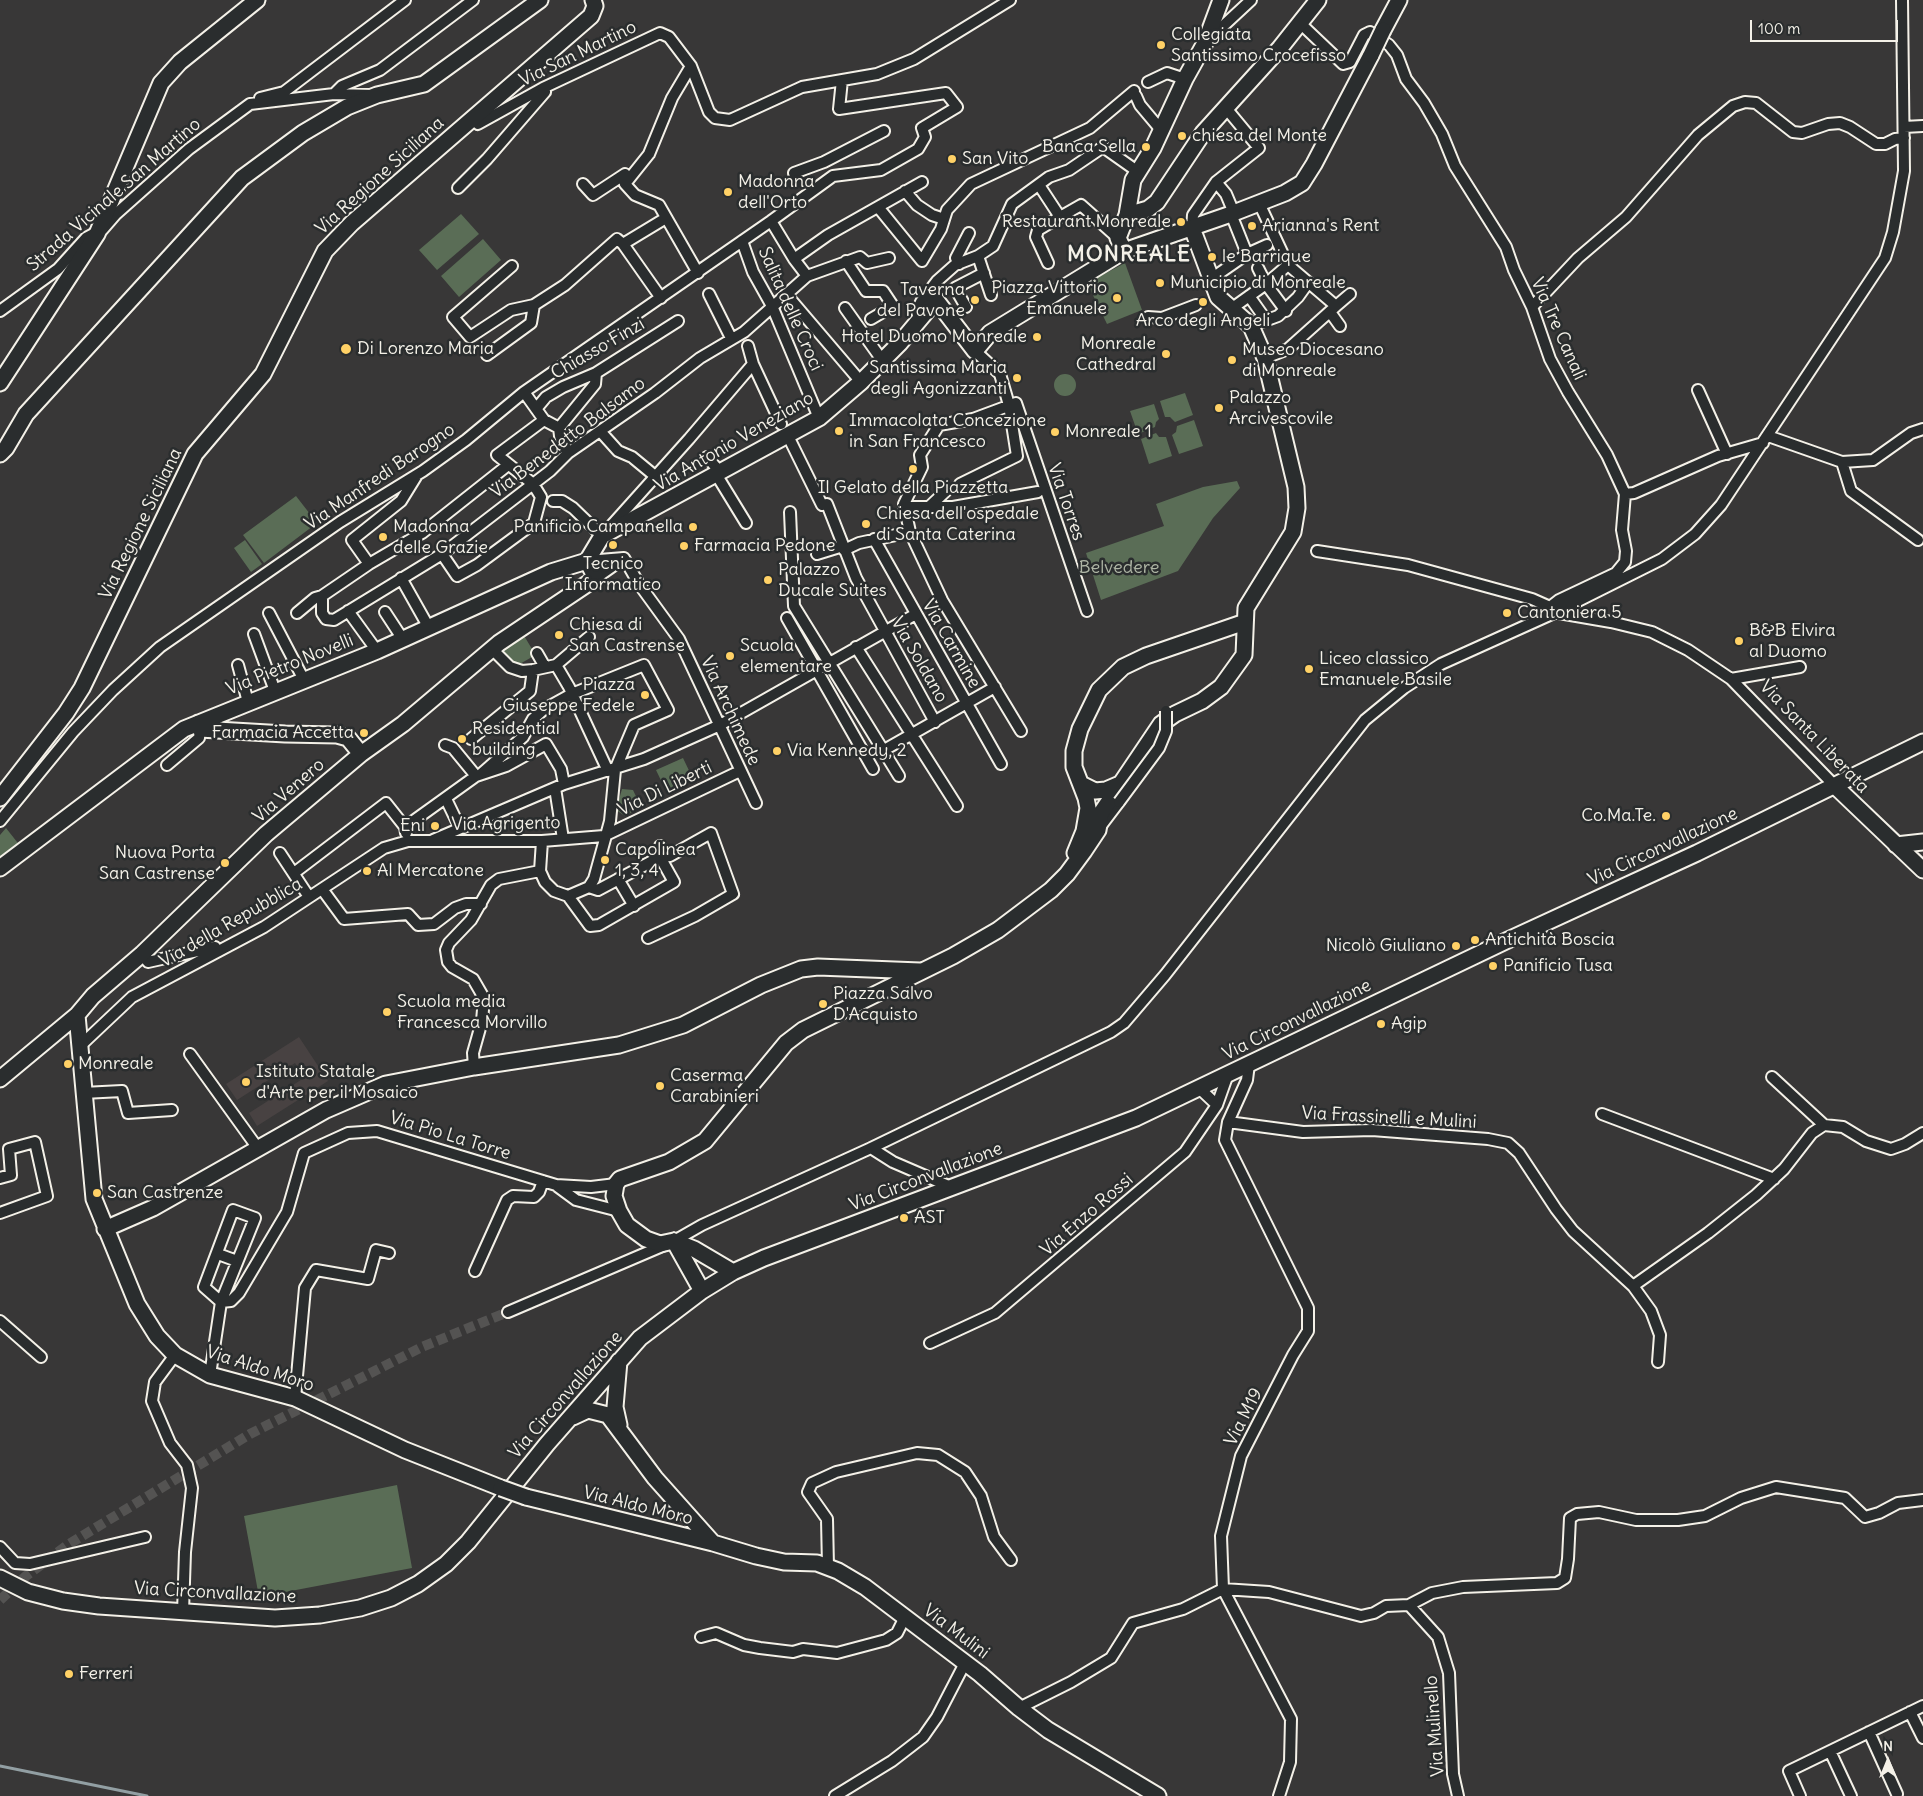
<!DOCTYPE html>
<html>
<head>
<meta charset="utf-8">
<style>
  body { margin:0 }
  #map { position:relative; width:1923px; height:1796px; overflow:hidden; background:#383737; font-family:Delius,sans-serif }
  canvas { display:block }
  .north { position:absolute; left:1863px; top:1736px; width:50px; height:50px; -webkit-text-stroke:4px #2a2d2e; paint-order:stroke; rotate:0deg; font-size:14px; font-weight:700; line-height:20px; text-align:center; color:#f4f1e8 }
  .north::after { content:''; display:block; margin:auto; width:18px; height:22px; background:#f4f1e8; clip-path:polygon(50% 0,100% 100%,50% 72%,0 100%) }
  .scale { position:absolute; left:1750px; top:20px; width:148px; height:22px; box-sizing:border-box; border:2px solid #f4f1e8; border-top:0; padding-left:6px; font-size:15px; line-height:18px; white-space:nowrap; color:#f4f1e8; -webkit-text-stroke:4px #2a2d2e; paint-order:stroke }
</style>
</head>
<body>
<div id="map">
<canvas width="1923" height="1796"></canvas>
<div class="north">N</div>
<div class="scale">100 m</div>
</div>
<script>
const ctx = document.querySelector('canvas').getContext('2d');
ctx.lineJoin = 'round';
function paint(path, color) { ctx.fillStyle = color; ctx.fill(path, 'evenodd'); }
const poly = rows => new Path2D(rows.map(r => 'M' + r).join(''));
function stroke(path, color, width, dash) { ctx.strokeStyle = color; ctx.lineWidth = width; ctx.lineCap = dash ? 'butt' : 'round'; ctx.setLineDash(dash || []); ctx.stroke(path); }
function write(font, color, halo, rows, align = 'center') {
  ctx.font = font + ' Delius,sans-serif'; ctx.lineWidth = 5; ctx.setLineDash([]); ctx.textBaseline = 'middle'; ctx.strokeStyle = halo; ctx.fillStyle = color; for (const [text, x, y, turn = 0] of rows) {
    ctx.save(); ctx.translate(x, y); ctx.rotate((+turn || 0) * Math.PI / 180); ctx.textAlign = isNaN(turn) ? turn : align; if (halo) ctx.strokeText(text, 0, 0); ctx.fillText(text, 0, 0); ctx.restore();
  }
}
paint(poly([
  [299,1037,328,1081,257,1126,249,1113,304,1078,295,1063,237,1100,226,1084]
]), '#484242');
paint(poly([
  [461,214,479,234,437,270,419,250],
  [483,239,501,260,459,297,441,276],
  [1125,263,1142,310,1107,324,1087,283],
  '1054 385a11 11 0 1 1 22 0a11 11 0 1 1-22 0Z',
  [1185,393,1193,415,1175,422,1170,417,1165,417,1160,401],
  [1154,404,1159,419,1156,422,1155,427,1138,434,1130,411],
  [1194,420,1203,446,1179,454,1172,435,1176,432,1177,426],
  [1156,433,1159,437,1166,437,1172,456,1149,464,1141,439],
  [1237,481,1240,488,1213,518,1178,571,1101,600,1086,553,1164,526,1156,504,1203,487],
  [296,496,317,523,264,563,243,535],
  [245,540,262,564,251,572,234,548],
  [523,634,532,649,532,657,518,665,511,661,501,650],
  [683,758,694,781,667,793,656,770],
  [622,789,633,790,641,807,625,816,616,810],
  [6,828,21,847,0,864,0,835],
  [397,1485,412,1568,259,1597,244,1516]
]), '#5a6d56');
stroke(poly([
  [0,1766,147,1796]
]), '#929fa3', 3);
stroke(poly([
  [1196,305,1211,299],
  [0,1600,26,1576,69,1544,250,1434,422,1347,508,1312]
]), '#545352', 10, [10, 5]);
const street = poly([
  [1301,24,1343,64,1350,62,1364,35,1370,32,1389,45,1397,55,1406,79,1424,103,1442,134,1455,166,1506,247,1514,270,1532,307,1550,359,1568,392,1607,455,1625,494,1622,530,1626,551,1625,562,1616,573,1559,600,1550,607],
  [1208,40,1251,0],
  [691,66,672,98,649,154,625,184,635,195,659,205,698,273],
  [1148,82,1167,73,1185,79],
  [334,94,342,86,380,70,473,0],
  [1136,96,1140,105,1161,130],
  [260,98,284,92,405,0],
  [473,119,478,124,543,88,660,33,669,37,691,66,709,112,715,118,730,120,802,87,877,74,914,59,1010,0],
  [1904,127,1923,126],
  [794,173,824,162,884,131],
  [1216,182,1226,194,1234,213],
  [583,184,593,195,625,174,625,183],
  [1039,185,1060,217,1081,205,1118,238],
  [458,188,487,159,545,92,543,88],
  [905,191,917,205,932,215,944,219],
  [1259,203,1288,265,1336,306,1350,294],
  [878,207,922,261,941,229,947,210,971,184,1090,128,1134,91],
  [1231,214,1247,254],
  [771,221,794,259,807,276],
  [1192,228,1193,215,1216,182,1259,148,1225,107],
  [742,241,753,272,772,306,819,418],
  [623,244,661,298],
  [978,256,991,295],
  [794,259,828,235,922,182],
  [846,261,866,291,883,291,893,306,871,319],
  [1048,263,1036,237,1038,230,1060,217],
  [959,264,956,258,969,233],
  [512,266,453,317,470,337,511,310,534,305,565,285,617,239,623,244,666,218],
  [1258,268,1266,284,1286,311],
  [1211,279,1247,254,1267,245],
  [709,294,731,338],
  [786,294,861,382],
  [1249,296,1266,320],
  [966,307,955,288,984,273],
  [1532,307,1578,258,1626,217,1698,135,1733,106,1745,102,1756,103,1793,132,1802,133,1828,124,1840,123,1850,127,1876,144,1885,144,1895,139,1904,138],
  [845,308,882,360],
  [1231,309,1266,284,1288,265],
  [0,311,58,269,86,238,103,229,116,214,189,149,250,104,334,94,373,95],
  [1330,312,1340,326],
  [1148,317,1162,318,1196,305],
  [919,320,917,311,921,302,937,281,955,265,978,256,993,246,1012,204,1049,177,1069,170,1103,147,1137,171],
  [1251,326,1278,316,1298,297,1308,283],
  [748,346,753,364,781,424],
  [487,355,531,323,534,305],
  [1265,358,1288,349,1336,306],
  [1698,390,1727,454],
  [524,392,544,420,559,428,560,436,568,453],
  [536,409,546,397,563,387,596,373,678,321],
  [559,428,595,384,596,373],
  [600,431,618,451,632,457,655,476],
  [787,434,822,505],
  [1768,436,1842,462,1873,460,1911,433,1923,429],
  [707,457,720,472],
  [1842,462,1851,491,1918,540],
  [716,474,746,523],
  [960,484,1017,456,1009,405,1000,374,975,351],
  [1625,494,1634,493,1718,456,1763,443],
  [553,501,562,501,573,508,602,536,689,439,753,364],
  [827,504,856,578,935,722],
  [904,507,953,507,1038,492],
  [929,507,946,491],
  [790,512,794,606,899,776],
  [874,539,1001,764],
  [844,550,859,543,910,532],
  [1317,551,1408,565,1532,599,1550,607],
  [442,554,457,576,477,565,534,523,541,497,533,484,497,455,544,420],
  [817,554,843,546],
  [624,558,639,584,679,639,756,803],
  [587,561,624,558],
  [369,564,352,540,401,501,417,475],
  [401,578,428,626],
  [596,578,623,559],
  [322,596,322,613,326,619,334,620,442,554,550,471,568,453,655,393,700,358,744,332,807,276,860,257,867,263,889,258],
  [348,611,377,651],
  [385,612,402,638],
  [1553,612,1611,622,1652,632,1688,650,1731,679,1835,786],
  [269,613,304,680],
  [297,613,315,598,322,596,369,564,422,533,508,465],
  [787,618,873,769],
  [254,634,275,691],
  [856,647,957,806],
  [492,649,510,667,522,671,533,670,556,665,589,637],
  [537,653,545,667],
  [238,665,248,702],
  [556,665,569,687,608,771],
  [1731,679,1800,667],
  [1021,731,942,600,910,532,904,504,922,467,920,455,939,425,973,419,1016,403,1087,611],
  [471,739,530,691,533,670],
  [445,745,453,748,476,776],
  [884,750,995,687],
  [167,765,199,738,200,729],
  [481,774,523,737,533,719,543,710,572,694,644,665,668,710,634,725,615,770,610,821,594,879,589,887,568,896,554,891,545,882,540,871,542,841],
  [555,788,563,839],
  [446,799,460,828],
  [0,821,73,732,113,690,160,647,340,522,423,471,466,440,524,392,771,221,833,176,881,170,918,149,925,137,922,128,957,107,946,93,839,109,842,80],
  [405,827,476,776,506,766,546,744,561,769,564,784],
  [1100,827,1119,802],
  [433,840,564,784,644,759,720,725,916,614],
  [280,853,309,897],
  [294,873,386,803,405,827,406,833],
  [618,879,634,906],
  [589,887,598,890,660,857,670,856,711,833,733,894,695,916,648,938],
  [322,889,344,919,408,914,418,925,434,924,455,908,466,904,481,904],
  [568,896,590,926,599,925,674,882,660,857,660,846],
  [142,954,148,962,215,947],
  [79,1047,132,997,264,927,384,848,408,841,542,841,604,836,740,771],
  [190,1054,257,1147],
  [1249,1064,1247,1080,1228,1122,1225,1140,1308,1308,1308,1331,1293,1355,1241,1456,1221,1536,1223,1589,1291,1719,1290,1762,1279,1796],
  [474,1067,473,1053,482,1021,484,998,473,979,452,967,448,962,446,950,449,943,471,920,491,885,499,879,540,871],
  [1772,1077,1824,1125],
  [1199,1088,1217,1105],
  [83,1093,122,1091,128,1113,172,1110],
  [1602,1114,1774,1179],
  [1228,1122,1303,1132,1372,1130,1488,1139,1508,1143,1519,1153,1556,1209,1573,1231,1633,1286,1708,1233,1756,1195,1784,1169,1812,1133,1824,1125,1843,1127,1866,1141,1891,1149,1905,1144,1923,1133],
  [871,1148,893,1162,951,1187],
  [0,1178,11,1175,9,1149,35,1142,47,1196,0,1213],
  [557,1186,576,1200,619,1211],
  [218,1254,237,1261],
  [475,1271,507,1200,513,1196,534,1197,539,1192,543,1181],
  [1633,1286,1651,1311,1660,1335,1658,1362],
  [508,1312,674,1241,702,1225,871,1148,1111,1032,1124,1023,1165,975,1365,720,1404,688,1441,664,1554,613,1662,559,1695,534,1721,505,1885,258,1893,232,1904,171,1902,0],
  [0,1321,41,1357],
  [930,1343,995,1313,1185,1152,1217,1105,1228,1074],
  [175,1355,155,1382,152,1401,170,1443,187,1465,192,1488,185,1552,183,1612],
  [210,1375,221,1302,255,1218,233,1210,204,1287,221,1302,231,1301,239,1293,287,1212,304,1153,348,1133,377,1131,556,1185,591,1187,616,1184],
  [295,1398,305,1288,316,1270,368,1279,376,1250,389,1253],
  [0,1547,15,1563,30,1564,145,1537],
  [828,1567,827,1519,808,1492,812,1483,836,1472,917,1453,938,1455,965,1472,981,1496,994,1537,1011,1560],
  [1409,1605,1438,1637,1449,1673,1453,1774,1458,1796],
  [701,1637,716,1633,744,1645,760,1648,793,1652,803,1649,837,1653,886,1640,897,1633,905,1617],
  [1019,1708,1071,1682,1111,1658,1133,1623,1183,1609,1223,1589,1269,1592,1361,1616,1374,1613,1386,1606,1409,1605,1432,1593,1463,1587,1557,1583,1565,1578,1568,1559,1570,1518,1577,1514,1599,1512,1636,1520,1678,1520,1705,1516,1741,1498,1776,1487,1845,1498,1865,1517,1879,1513,1898,1503,1923,1500],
  [1910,1712,1923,1738],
  [1869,1732,1897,1794],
  [1830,1751,1851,1796],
  [835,1796,892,1761,923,1737,937,1717,965,1663],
  [1800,1796,1789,1771,1923,1706]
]);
const secondary = poly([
  [1383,30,1399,0],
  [1127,215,1148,209,1157,202,1203,133,1280,48,1318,0],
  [1124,251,1118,238,1127,215,1133,180,1153,148,1185,79,1205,43,1221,0],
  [0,383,97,234,161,83,180,62,257,0],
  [0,454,6,448,26,414,242,178,303,133,347,107,377,95,424,84,540,0],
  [587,561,602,536,819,418,861,382,900,343,936,300,975,351,990,333,1124,251,1231,214,1285,193,1302,183,1314,164,1371,55],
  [198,723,200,729,285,734,337,735,348,738,361,754],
  [1081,784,1095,791,1106,790,1120,784],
  [1835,786,1923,870],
  [0,798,66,713,82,688,195,454,263,374,325,251,352,223,591,16,595,6,593,0],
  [1896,845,1923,842],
  [1075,853,1084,831,1088,808,1086,798,1074,767,1074,751,1080,729,1099,690,1123,667,1146,656,1245,622],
  [0,868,184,729,377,651,551,572,587,561],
  [77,1015,94,1199,137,1304,157,1336,175,1355,210,1375,295,1398,405,1450,501,1488],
  [0,1079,77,1015,93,996,142,954,266,834,361,754,403,724,499,643,596,578,587,561],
  [105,1229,153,1208,326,1110,386,1084,474,1067,619,1045,683,1025,761,985,801,969,818,967,920,971],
  [674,1241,660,1244,646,1239,627,1225,619,1211,614,1196,616,1184,620,1179,669,1162,705,1141,786,1043,803,1030,953,956,998,930,1051,890,1067,874,1084,851,1098,830,1101,813,1161,724,1175,714,1202,701,1221,687,1244,655,1246,608,1293,532,1297,508,1296,487,1265,358,1251,326,1218,297,1192,228],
  [674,1241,694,1249,733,1272],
  [674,1241,702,1291],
  [573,1417,588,1410,608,1415,655,1478,713,1543],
  [619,1425,615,1407,619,1361],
  [526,1497,713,1543,756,1556,784,1562,817,1563,838,1571,865,1587,980,1674,1019,1708,1048,1730,1158,1796],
  [0,1578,28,1592,63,1601,99,1606,275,1618,320,1615,360,1608,391,1598,418,1584,446,1564,468,1542,547,1444,640,1338,702,1291,733,1272,764,1258,1136,1118,1508,940,1697,853,1923,742]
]);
stroke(street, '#f4f1e8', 14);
stroke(secondary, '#f4f1e8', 19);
stroke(street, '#2a2d2e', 10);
stroke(secondary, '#2a2d2e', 15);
const streetBridge = poly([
  [1119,802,1159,748,1166,731,1166,711]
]);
const secondaryBridge = poly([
  [1371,55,1383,30],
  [501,1488,526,1497]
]);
stroke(streetBridge, '#f4f1e8', 14, []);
stroke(secondaryBridge, '#f4f1e8', 19, []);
stroke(streetBridge, '#2a2d2e', 10);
stroke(secondaryBridge, '#2a2d2e', 15);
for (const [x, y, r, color] of [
  [1161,45,5,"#ffd166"],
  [1182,136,5,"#ffd166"],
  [1146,147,5,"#ffd166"],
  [952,159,5,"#ffd166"],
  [728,192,5,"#ffd166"],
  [1181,222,5,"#ffd166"],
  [1252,226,5,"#ffd166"],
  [1212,257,5,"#ffd166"],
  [1160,283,5,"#ffd166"],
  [1117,298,5,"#ffd166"],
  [975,300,5,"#ffd166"],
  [1203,302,5,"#ffd166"],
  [1037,337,5,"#ffd166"],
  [346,349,6,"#ffd166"],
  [1166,354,5,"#ffd166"],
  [1232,360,5,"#ffd166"],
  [1017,378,5,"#ffd166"],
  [1219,408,5,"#ffd166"],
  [839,431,5,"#ffd166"],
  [1055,432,5,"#ffd166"],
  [913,469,5,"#ffd166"],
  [866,524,5,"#ffd166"],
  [693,527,5,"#ffd166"],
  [383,537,5,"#ffd166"],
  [613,545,5,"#ffd166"],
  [684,546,5,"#ffd166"],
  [768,580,5,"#ffd166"],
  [1507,613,5,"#ffd166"],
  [559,635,5,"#ffd166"],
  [1739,641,5,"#ffd166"],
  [730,656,5,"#ffd166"],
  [1309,669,5,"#ffd166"],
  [645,695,5,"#ffd166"],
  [364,733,5,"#ffd166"],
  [462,739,5,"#ffd166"],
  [777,751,5,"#ffd166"],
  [1666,816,5,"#ffd166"],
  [435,826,5,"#ffd166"],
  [605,860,5,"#ffd166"],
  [225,863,5,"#ffd166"],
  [367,871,5,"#ffd166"],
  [1475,940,5,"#ffd166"],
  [1456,946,5,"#ffd166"],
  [1493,966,5,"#ffd166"],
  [823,1004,5,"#ffd166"],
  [387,1012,5,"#ffd166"],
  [1381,1024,5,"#ffd166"],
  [68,1064,5,"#ffd166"],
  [246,1082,5,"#ffd166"],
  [660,1086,5,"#ffd166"],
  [97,1193,5,"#ffd166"],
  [904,1218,5,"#ffd166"],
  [69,1674,5,"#ffd166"]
]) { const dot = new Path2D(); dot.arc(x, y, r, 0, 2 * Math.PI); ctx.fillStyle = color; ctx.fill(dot); stroke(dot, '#2a2d2e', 2); }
write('18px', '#f4f1e8', '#2a2d2e', [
  ["Collegiata",1171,35],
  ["Santissimo Crocefisso",1171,56],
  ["chiesa del Monte",1192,136],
  ["Banca Sella",1136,147,"right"],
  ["San Vito",962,159],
  ["Madonna",738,182],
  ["dell'Orto",738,203],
  ["Restaurant Monreale",1171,222,"right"],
  ["Arianna's Rent",1262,226],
  ["le Barrique",1222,257],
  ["Municipio di Monreale",1170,283],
  ["Piazza Vittorio",1107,288,"right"],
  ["Emanuele",1107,309,"right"],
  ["Taverna",965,290,"right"],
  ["del Pavone",965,311,"right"],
  ["Arco degli Angeli",1203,321,"center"],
  ["Hotel Duomo Monreale",1027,337,"right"],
  ["Monreale",1156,344,"right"],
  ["Cathedral",1156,365,"right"],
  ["Di Lorenzo Maria",357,349],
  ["Museo Diocesano",1242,350],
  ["di Monreale",1242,371],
  ["Santissima Maria",1007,368,"right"],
  ["degli Agonizzanti",1007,389,"right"],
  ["Palazzo",1229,398],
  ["Arcivescovile",1229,419],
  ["Immacolata Concezione",849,421],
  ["in San Francesco",849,442],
  ["Monreale 1",1065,432],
  ["Il Gelato della Piazzetta",913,488,"center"],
  ["Chiesa dell'ospedale",876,514],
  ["di Santa Caterina",876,535],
  ["Madonna",393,527],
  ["delle Grazie",393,548],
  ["Panificio Campanella",683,527,"right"],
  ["Farmacia Pedone",694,546],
  ["Tecnico",613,564,"center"],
  ["Informatico",613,585,"center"],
  ["Palazzo",778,570],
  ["Ducale Suites",778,591],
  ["Cantoniera 5",1517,613],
  ["Chiesa di",569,625],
  ["San Castrense",569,646],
  ["B&B Elvira",1749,631],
  ["al Duomo",1749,652],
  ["Scuola",740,646],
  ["elementare",740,667],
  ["Liceo classico",1319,659],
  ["Emanuele Basile",1319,680],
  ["Piazza",635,685,"right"],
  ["Giuseppe Fedele",635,706,"right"],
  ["Residential",472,729],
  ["building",472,750],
  ["Farmacia Accetta",354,733,"right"],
  ["Via Kennedy, 2",787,751],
  ["Co.Ma.Te.",1656,816,"right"],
  ["Eni",425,826,"right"],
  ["Capolinea",615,850],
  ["1, 3, 4",615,871],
  ["Nuova Porta",215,853,"right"],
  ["San Castrense",215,874,"right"],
  ["Al Mercatone",377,871],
  ["Antichità Boscia",1485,940],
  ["Nicolò Giuliano",1446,946,"right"],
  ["Panificio Tusa",1503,966],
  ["Piazza Salvo",833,994],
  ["D'Acquisto",833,1015],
  ["Scuola media",397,1002],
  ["Francesca Morvillo",397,1023],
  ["Agip",1391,1024],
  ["Monreale",78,1064],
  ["Istituto Statale",256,1072],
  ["d'Arte per il Mosaico",256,1093],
  ["Caserma",670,1076],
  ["Carabinieri",670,1097],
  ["San Castrenze",107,1193],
  ["AST",914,1218],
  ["Ferreri",79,1674]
], 'left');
write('18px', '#f4f1e8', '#2a2d2e', [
  ["Via San Martino",578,54,-26],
  ["Via Regione Siciliana",380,176,-42],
  ["Strada Vicinale San Martino",114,195,-41],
  ["Salita delle Croci",790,309,66],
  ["Via Tre Canali",1558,329,66],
  ["Chiasso Finzi",598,349,-30],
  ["Via Benedetto Balsamo",568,438,-37],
  ["Via Antonio Veneziano",734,442,-30],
  ["Via Manfredi Barogno",380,477,-34],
  ["Via Torres",1066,502,71],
  ["Via Regione Siciliana",141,524,-64],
  ["Via Carmine",951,644,60],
  ["Via Soldano",919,660,60],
  ["Via Pietro Novelli",290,665,-22],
  ["Via Archimede",730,711,65],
  ["Via Santa Liberata",1814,737,46],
  ["Via Di Liberti",665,789,-26],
  ["Via Venero",289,791,-41],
  ["Via Agrigento",506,824,-1],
  ["Via Circonvallazione",1663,847,-25],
  ["Via della Repubblica",231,923,-30],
  ["Via Circonvallazione",1297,1020,-26],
  ["Via Frassinelli e Mulini",1389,1118,3],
  ["Via Pio La Torre",450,1136,17],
  ["Via Circonvallazione",926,1177,-21],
  ["Via Enzo Rossi",1087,1215,-41],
  ["Via Aldo Moro",260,1369,18],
  ["Via Circonvallazione",566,1395,-49],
  ["Via M19",1244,1417,-63],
  ["Via Aldo Moro",638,1506,14],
  ["Via Circonvallazione",215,1593,3],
  ["Via Mulini",956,1632,37],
  ["Via Mulinello",1435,1726,-94]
]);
write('18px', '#afb6a6', '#2a2d2e', [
  ["Belvedere",1119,568]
]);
ctx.letterSpacing = '1px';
write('bold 22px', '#f4f1e8', '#2a2d2e', [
  ["MONREALE",1129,255]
]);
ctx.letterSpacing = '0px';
</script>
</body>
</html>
